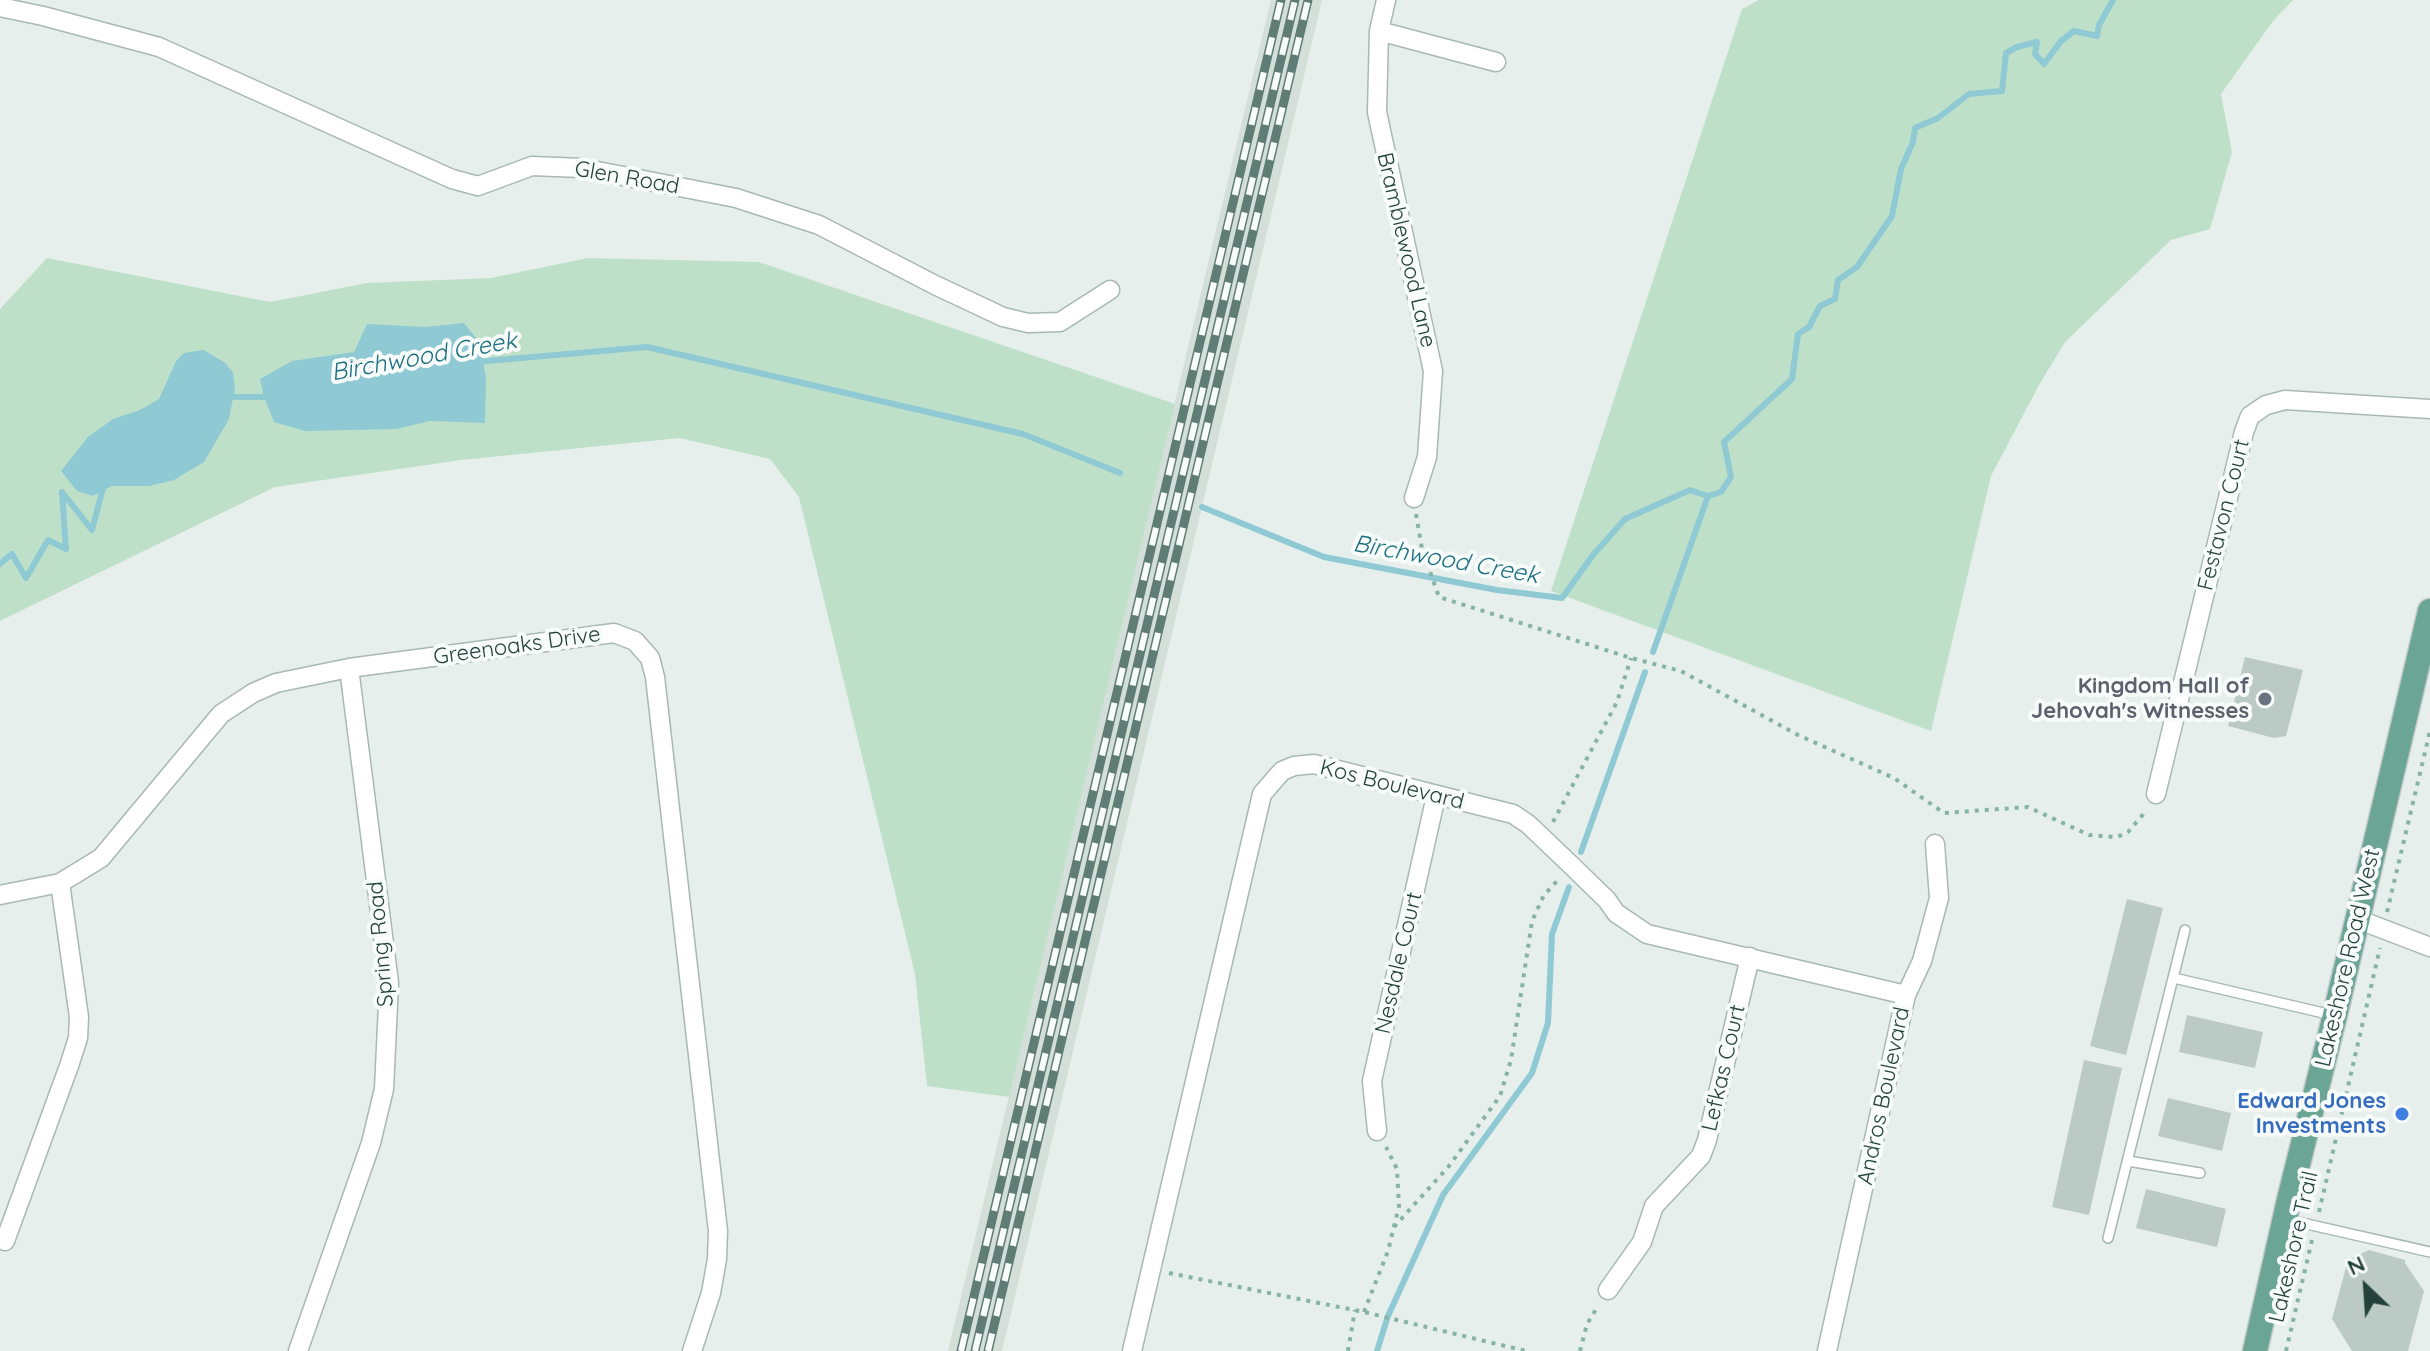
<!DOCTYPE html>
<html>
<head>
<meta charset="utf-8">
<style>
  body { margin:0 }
  #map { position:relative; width:2430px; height:1351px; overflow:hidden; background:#e6efeb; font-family:Quicksand,sans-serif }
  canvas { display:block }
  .north { position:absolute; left:2326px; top:1247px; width:80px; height:80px; -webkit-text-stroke:6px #f7fbf9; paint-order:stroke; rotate:335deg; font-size:22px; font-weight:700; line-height:32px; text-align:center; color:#24423a }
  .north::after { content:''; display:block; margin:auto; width:28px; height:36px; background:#24423a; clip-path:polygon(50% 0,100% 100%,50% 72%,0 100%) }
</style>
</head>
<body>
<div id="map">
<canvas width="2430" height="1351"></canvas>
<div class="north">N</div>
</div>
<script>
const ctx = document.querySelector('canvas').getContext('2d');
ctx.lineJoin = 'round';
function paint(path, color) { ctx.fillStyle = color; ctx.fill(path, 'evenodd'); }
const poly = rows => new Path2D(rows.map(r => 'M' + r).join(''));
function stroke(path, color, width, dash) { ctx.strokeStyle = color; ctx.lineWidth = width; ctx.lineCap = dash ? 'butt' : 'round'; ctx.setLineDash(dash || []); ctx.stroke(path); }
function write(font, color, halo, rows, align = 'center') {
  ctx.font = font + ' Quicksand,sans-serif'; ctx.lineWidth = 8; ctx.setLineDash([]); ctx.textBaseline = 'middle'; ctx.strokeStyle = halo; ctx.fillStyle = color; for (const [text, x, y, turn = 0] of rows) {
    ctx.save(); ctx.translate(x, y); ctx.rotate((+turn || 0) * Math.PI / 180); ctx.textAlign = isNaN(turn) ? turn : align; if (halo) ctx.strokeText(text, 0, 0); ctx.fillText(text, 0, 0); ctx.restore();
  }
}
paint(poly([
  [1271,0,1322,0,1002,1351,948,1351]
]), '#d4dfda');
paint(poly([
  [1759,0,2293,0,2273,21,2221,94,2232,152,2210,229,2171,240,2065,342,2039,385,1991,476,1931,731,1551,591,1742,9],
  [47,258,270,302,367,283,491,278,588,258,759,262,1175,404,1009,1097,927,1086,915,974,799,497,770,459,680,438,461,460,275,487,0,621,0,309]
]), '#bfe0c8');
paint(poly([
  [464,323,479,342,486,377,485,423,430,421,397,429,305,431,274,422,264,397,260,379,292,361,354,352,367,324,425,327],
  [203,350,224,362,233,372,235,388,229,419,204,462,174,480,149,486,112,486,93,496,77,491,61,471,88,437,113,419,140,410,159,399,176,361,184,353]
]), '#8ec9d4');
stroke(poly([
  [476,362,647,347,1023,434,1120,473],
  [228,397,268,397],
  [1202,507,1324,557,1497,590,1562,598,1593,555,1625,519,1690,490,1708,496,1721,492,1731,477,1724,442,1792,379,1798,334,1809,327,1820,306,1835,299,1838,280,1857,267,1892,216,1901,169,1913,142,1915,128,1938,118,1969,94,2002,91,2006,53,2017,47,2037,42,2035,54,2044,64,2061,41,2074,31,2097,36,2099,25,2113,0],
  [0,564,12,554,26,578,48,540,66,549,62,492,92,530,104,484],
  [1653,652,1708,496],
  [1581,852,1645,672],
  [1377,1351,1388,1316,1443,1195,1532,1073,1548,1023,1552,934,1569,887]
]), '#8ec9d4', 6);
paint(poly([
  [2245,657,2303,670,2286,736,2274,738,2228,726],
  [2127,899,2163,908,2126,1055,2090,1046],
  [2187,1015,2263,1032,2255,1068,2179,1052],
  [2084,1060,2122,1068,2089,1215,2052,1207],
  [2168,1098,2231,1113,2222,1151,2158,1136],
  [2146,1189,2226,1209,2217,1247,2136,1228],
  [2369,1250,2405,1260,2405,1263,2424,1291,2408,1351,2352,1351,2332,1319,2348,1260]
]), '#bbcac4');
const service = poly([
  [2174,978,2332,1015],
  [2128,1161,2200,1173],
  [2285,1219,2430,1252],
  [2108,1238,2185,930]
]);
const minor = poly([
  [1386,0,1379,31,1377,112,1433,371,1427,457,1414,498],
  [0,7,43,16,159,47,452,179,478,186,532,166,582,168,736,198,819,225,935,285,1003,317,1028,323,1060,322,1110,290],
  [1379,31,1496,62],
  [2156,794,2244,432,2250,416,2266,405,2285,400,2430,409],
  [0,895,60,883,101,858,221,714,253,693,276,683,349,668,614,633,635,641,650,658,655,677,718,1231,717,1259,711,1293,692,1351],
  [2357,919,2430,947],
  [1377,1131,1372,1081,1436,796],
  [5,1241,69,1066,78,1038,79,1017,60,883],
  [1608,1290,1642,1242,1654,1206,1701,1156,1707,1140,1750,957],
  [298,1351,371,1143,384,1089,389,983,349,668],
  [1132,1351,1262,794,1282,771,1294,766,1314,764,1513,814,1528,824,1571,865,1607,900,1616,913,1647,934,1906,995],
  [1827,1351,1906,995,1922,961,1939,898,1935,844]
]);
const primary = poly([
  [2255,1351,2289,1200,2335,1015,2430,611]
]);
stroke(service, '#a8b8b2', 12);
stroke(minor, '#a8b8b2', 21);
stroke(primary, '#c2cac8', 27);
stroke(poly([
  [1416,514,1422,549,1439,597,1631,658,1681,671,1798,735,1894,778,1944,813,2028,807,2089,835,2117,837,2128,832,2147,810],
  [1553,822,1617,702,1631,658],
  [2387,912,2430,731],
  [2319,1212,2380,948],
  [1394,1227,1449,1166,1500,1096,1511,1060,1532,921,1544,895,1559,879],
  [1169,1273,1364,1312,1526,1351],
  [1364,1312,1388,1251,1399,1206,1397,1169,1386,1147],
  [1348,1351,1355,1310],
  [1580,1351,1587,1324,1598,1306],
  [2286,1351,2312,1240]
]), '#86b3a5', 4, [4, 6]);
stroke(service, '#fff', 9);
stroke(minor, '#fff', 18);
stroke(primary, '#6aa596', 24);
const rail = poly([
  [961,1351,1281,0],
  [975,1351,1295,0],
  [988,1351,1308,0]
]);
stroke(rail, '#5f7d75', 9);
stroke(rail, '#f7fbf9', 6, [18]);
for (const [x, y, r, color] of [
  [2265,699,8,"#6b7280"],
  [2402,1114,8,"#3f7fe0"]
]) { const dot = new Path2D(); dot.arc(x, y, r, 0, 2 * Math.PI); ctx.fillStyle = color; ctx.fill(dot); stroke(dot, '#f7fbf9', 3); }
write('22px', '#24423a', '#f7fbf9', [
  ["Glen Road",627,178,10],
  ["Bramblewood Lane",1406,250,77],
  ["Festavon Court",2224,515,-76],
  ["Greenoaks Drive",517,646,-8],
  ["Kos Boulevard",1392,785,14],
  ["Spring Road",381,944,-95],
  ["Lakeshore Road West",2348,958,-77],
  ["Nesdale Court",1399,963,-77],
  ["Lefkas Court",1724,1068,-77],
  ["Andros Boulevard",1884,1096,-78],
  ["Lakeshore Trail",2294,1247,-77]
]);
write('bold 22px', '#5b616d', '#f7fbf9', [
  ["Kingdom Hall of",2249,686],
  ["Jehovah's Witnesses",2249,711]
], 'right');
write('bold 22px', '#366cbe', '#f7fbf9', [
  ["Edward Jones",2386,1101],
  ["Investments",2386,1126]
], 'right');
write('italic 24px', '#1c6f80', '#f7fbf9', [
  ["Birchwood Creek",424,357,-10],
  ["Birchwood Creek",1446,560,10]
]);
</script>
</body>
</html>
